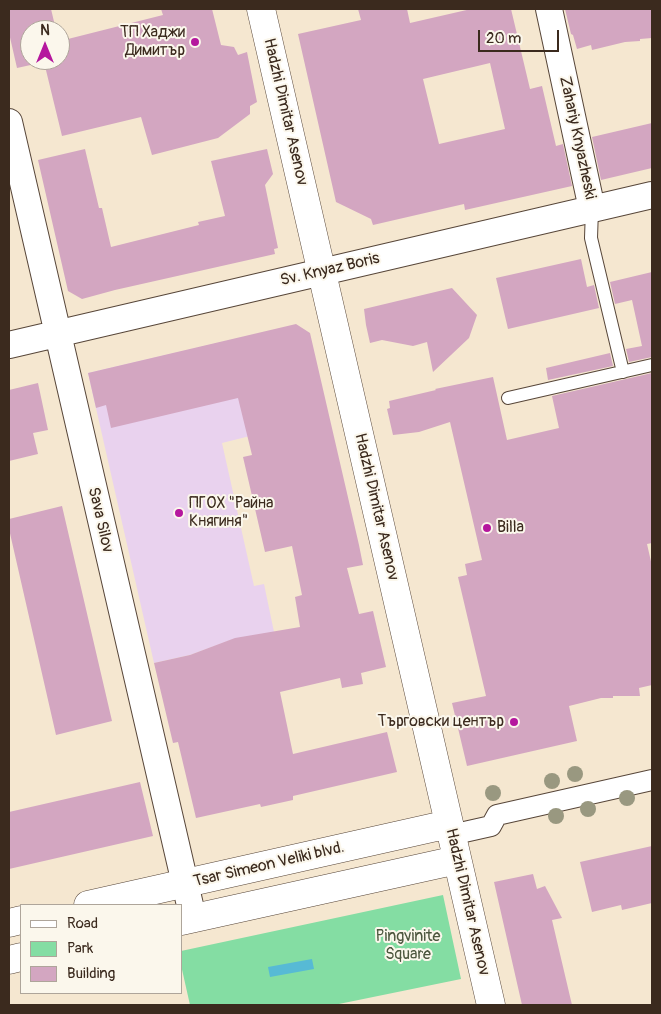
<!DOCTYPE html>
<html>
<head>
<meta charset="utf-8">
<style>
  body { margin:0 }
  #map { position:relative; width:661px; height:1014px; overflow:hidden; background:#f5e7d0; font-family:Pangolin,sans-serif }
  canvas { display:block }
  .frame { position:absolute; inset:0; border:10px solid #3b2a1e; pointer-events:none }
  .legend { position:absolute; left:20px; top:904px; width:162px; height:90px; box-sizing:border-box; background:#fbf7ec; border:1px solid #aea59a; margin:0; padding:6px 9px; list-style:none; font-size:15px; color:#3b2a1e }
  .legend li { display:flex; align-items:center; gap:10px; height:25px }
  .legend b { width:25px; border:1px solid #aea59a }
  .north { position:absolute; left:20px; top:20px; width:50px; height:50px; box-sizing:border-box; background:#fbf7ec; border:1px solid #aea59a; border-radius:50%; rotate:0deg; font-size:14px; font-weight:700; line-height:20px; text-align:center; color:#3b2a1e }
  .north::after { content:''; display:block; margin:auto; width:18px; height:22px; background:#b5179e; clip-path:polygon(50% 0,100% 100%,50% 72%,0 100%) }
  .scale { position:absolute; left:478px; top:30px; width:81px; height:22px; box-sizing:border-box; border:2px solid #3b2a1e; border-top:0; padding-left:6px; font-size:15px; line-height:18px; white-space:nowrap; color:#3b2a1e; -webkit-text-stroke:4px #fbf7ec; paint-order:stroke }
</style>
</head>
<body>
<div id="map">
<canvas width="661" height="1014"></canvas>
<div class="frame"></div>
<ul class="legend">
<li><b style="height:6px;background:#fff"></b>Road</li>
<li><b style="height:14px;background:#84dda3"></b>Park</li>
<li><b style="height:14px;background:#d3a6c1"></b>Building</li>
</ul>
<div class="north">N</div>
<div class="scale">20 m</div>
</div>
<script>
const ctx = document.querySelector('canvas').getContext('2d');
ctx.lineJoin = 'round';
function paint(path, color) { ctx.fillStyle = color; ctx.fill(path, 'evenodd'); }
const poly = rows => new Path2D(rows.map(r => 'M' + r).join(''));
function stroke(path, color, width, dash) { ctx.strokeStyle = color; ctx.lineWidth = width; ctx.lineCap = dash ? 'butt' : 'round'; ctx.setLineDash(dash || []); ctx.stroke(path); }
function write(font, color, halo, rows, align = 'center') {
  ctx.font = font + ' Pangolin,sans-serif'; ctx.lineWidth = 4; ctx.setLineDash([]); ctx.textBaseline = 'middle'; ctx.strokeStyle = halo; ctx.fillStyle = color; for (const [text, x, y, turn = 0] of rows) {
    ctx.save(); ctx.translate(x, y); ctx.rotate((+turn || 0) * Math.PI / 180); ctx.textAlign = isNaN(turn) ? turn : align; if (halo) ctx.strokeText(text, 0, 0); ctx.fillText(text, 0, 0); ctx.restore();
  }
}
paint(poly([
  [252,335,274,430,222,443,254,586,264,584,274,632,231,640,190,655,154,663,88,373]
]), '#e9d2ee');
paint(poly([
  [443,895,461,979,334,1005,190,1005,181,965,181,951]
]), '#84dda3');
paint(poly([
  [312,959,314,969,270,977,268,967]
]), '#57bad5');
paint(poly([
  [9,9,51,9,56,30,30,30,30,60,60,60,60,41,163,15,161,9,212,9,221,45,234,47,238,55,247,52,257,102,250,106,250,114,218,138,152,155,141,117,62,136,44,62,17,68,9,33],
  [358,9,407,9,410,23,471,9,511,9,530,89,542,86,556,146,563,144,572,186,465,210,464,204,373,225,371,219,336,202,298,34,361,20],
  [490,63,505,129,439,144,423,79],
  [565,9,652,9,652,38,640,39,640,41,625,42,592,50,591,45,577,49,573,35,571,34],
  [652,123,652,168,601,180,592,137],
  [85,149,99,208,102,208,111,247,199,225,198,222,225,216,211,161,267,149,273,174,265,185,278,248,274,249,275,254,115,290,82,299,68,291,38,160],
  [581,259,587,287,594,285,599,308,508,329,496,278],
  [652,272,652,357,629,362,626,349,642,346,632,300,615,304,610,282],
  [452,288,477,315,469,338,433,372,427,342,413,346,382,340,370,343,366,325,364,309],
  [296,324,310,333,359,545,363,565,347,568,359,614,373,611,386,667,361,673,363,684,342,688,340,678,280,692,293,754,387,732,397,772,293,796,293,800,261,807,260,804,196,818,178,742,173,743,154,663,190,655,235,638,300,627,295,597,302,595,292,546,265,552,243,457,252,455,238,398,111,428,106,405,96,408,88,373],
  [610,353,613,366,548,380,546,368],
  [652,373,652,543,647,544,652,566,652,685,639,688,640,696,613,696,613,698,601,698,569,706,577,741,467,766,452,703,486,696,458,577,467,575,465,564,482,560,450,422,419,432,393,435,387,409,390,408,389,401,436,390,435,389,493,377,507,440,559,428,552,396],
  [38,383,48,430,33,433,38,454,9,461,9,390],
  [62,506,112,721,56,735,9,529,9,519],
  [140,782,153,836,9,869,9,812],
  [652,846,652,903,622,910,621,905,592,912,580,862],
  [533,874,537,889,545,886,562,918,552,920,572,1005,522,1005,494,882]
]), '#d3a6c1');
const service = poly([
  [592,209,591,238,623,372],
  [508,398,652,365]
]);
const pedestrian = poly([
  [451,835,491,826,497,815,652,780]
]);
const minor = poly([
  [549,9,592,209],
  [9,122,193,918],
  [9,345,652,195]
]);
const tertiary = poly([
  [261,9,491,1005],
  [88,905,449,824],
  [181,921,457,860],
  [9,923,21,920],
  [9,960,21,957]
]);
stroke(service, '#574639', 14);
stroke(pedestrian, '#574639', 22);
stroke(minor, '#574639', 28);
stroke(tertiary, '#574639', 29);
stroke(service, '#fff', 12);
stroke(pedestrian, '#fff', 20);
stroke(minor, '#fff', 26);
stroke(tertiary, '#fff', 28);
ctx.fillStyle = '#999880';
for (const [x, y] of [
  [575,774],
  [552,781],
  [493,793],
  [627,798],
  [588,809],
  [556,816]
]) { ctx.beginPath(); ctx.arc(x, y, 8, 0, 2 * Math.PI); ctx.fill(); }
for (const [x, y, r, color] of [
  [195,42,5,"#b5179e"],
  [179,513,5,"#b5179e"],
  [487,528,5,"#b5179e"],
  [514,722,5,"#b5179e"]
]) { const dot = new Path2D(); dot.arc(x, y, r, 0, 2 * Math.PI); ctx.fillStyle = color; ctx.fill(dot); stroke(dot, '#fbf7ec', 2); }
write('16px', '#3b2a1e', '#fbf7ec', [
  ["ТП Хаджи",185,33],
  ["Димитър",185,51],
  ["ПГОХ \"Райна",189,504,"left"],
  ["Княгиня\"",189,522,"left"],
  ["Billa",497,528,"left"],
  ["Търговски център",504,722]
], 'right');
write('16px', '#3b2a1e', '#fbf7ec', [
  ["Hadzhi Dimitar Asenov",285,112,77],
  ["Zahariy Knyazheski",577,138,78],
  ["Sv. Knyaz Boris",330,270,-13],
  ["Hadzhi Dimitar Asenov",376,507,77],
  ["Sava Silov",100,520,77],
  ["Tsar Simeon Veliki blvd.",269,865,-13],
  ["Hadzhi Dimitar Asenov",467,902,77]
]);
write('16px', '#4d573f', '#fbf7ec', [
  ["Pingvinite",408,937],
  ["Square",408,955]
]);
</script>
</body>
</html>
